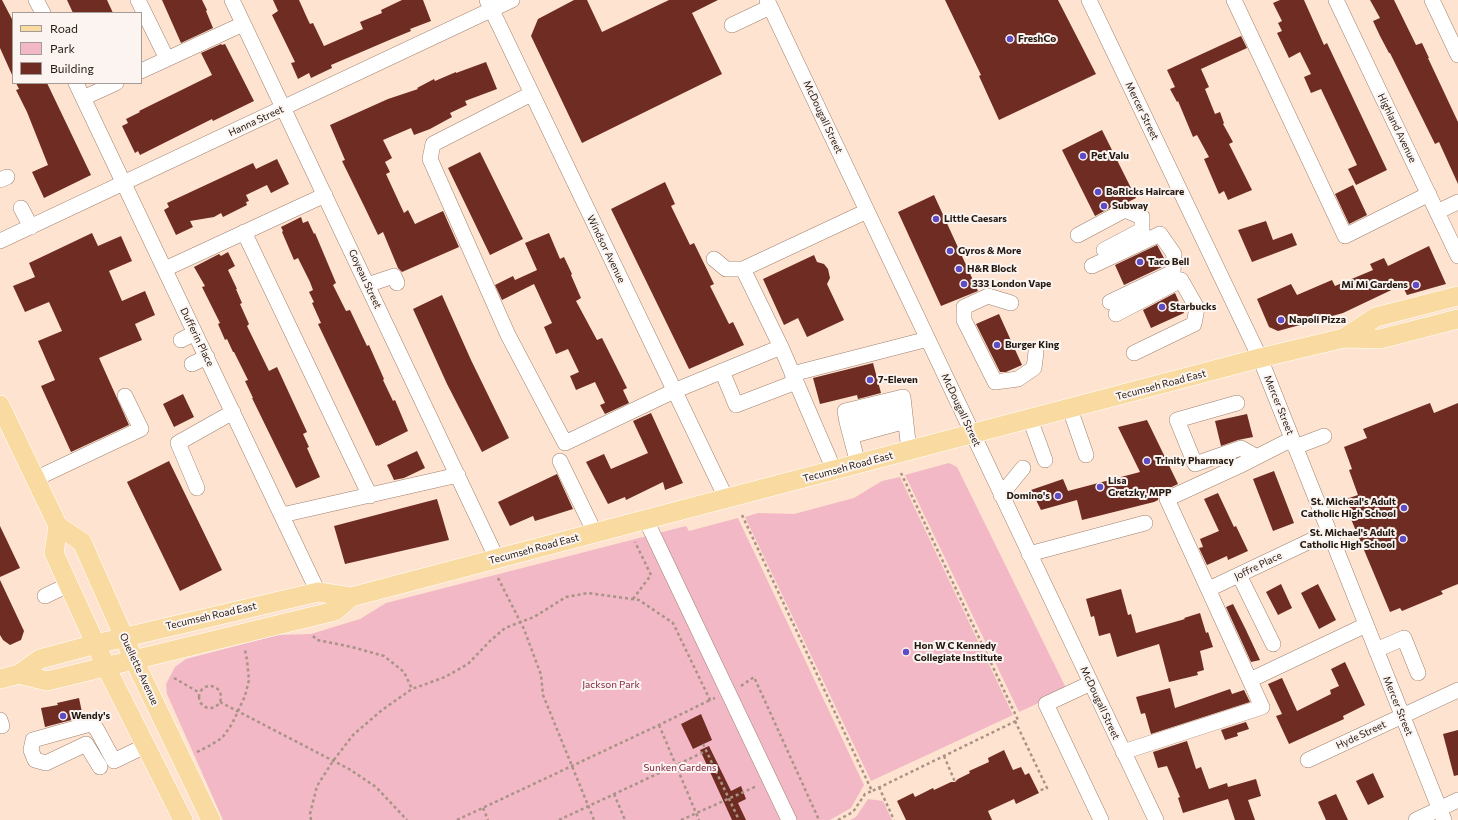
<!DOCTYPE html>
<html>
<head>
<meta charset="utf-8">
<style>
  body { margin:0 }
  #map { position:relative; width:1458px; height:820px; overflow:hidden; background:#fee3d1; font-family:Commissioner,sans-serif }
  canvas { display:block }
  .legend { position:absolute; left:12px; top:12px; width:130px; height:72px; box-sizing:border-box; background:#fbf4f0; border:1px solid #a59c97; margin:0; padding:5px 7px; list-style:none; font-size:12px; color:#241911 }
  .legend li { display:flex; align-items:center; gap:8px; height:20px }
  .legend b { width:20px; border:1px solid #a59c97 }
</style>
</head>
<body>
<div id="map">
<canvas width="1458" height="820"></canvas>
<ul class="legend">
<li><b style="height:5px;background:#f9dba1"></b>Road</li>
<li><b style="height:11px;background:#f2b8c5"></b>Park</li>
<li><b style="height:11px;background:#6e2c23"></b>Building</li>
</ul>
</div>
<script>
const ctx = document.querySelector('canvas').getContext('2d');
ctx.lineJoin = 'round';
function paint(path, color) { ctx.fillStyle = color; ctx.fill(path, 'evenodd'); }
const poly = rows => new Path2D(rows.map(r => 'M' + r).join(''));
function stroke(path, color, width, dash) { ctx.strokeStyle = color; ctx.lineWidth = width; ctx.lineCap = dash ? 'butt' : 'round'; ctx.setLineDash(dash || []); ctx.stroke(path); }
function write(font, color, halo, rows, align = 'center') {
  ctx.font = font + ' Commissioner,sans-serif'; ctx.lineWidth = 4; ctx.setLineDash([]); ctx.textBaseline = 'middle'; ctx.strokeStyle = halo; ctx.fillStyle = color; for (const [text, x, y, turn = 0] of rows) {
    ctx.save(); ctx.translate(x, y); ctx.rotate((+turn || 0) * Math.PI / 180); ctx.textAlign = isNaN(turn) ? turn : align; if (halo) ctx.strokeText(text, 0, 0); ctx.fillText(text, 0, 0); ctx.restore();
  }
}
paint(poly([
  [949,463,957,467,1067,690,1019,712,905,475],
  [900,477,1013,715,871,781,745,517,758,513,794,514,854,498,882,481],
  [738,518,864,785,851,808,830,820,223,820,167,694,166,684,175,667,186,659,278,635,311,634,360,619,386,603,686,526,689,531],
  [868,799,883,801,892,820,850,820,856,817]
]), '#f2b8c5');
paint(poly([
  [0,0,2,0,13,21,13,77,0,48],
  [67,0,107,0,113,13,73,13],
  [162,0,202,0,207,10,206,11,213,28,181,43],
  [273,0,299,0,308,20,310,24,313,23,324,46,363,29,360,22,382,13,381,10,402,0,423,0,431,21,410,29,411,31,394,38,331,65,332,68,311,78,309,73,298,79,291,63,295,62,272,15,278,11],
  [574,0,587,0,602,32,669,0,718,0,692,13,722,74,582,143,531,36,538,19],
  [945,0,1058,0,1096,74,999,120,979,76,981,75],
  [1280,0,1304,0,1324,45,1327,43,1387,170,1356,185,1348,169,1357,165,1321,89,1311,93,1304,77,1311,74,1300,52,1289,58,1277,33,1282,31,1278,23,1282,21,1273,3],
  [1370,0,1394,0,1416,45,1422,43,1429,58,1428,58,1458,122,1458,184,1439,142,1435,144,1390,53,1389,53,1380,36,1373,21,1380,18],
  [1241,36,1247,48,1201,69,1209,87,1205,89,1215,114,1220,112,1224,123,1223,124,1233,142,1229,144,1252,190,1228,200,1224,191,1219,194,1204,159,1209,157,1197,135,1193,137,1178,101,1177,102,1170,89,1175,87,1167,70],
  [221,44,222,45,225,44,254,101,213,121,212,119,140,155,138,151,135,153,122,126,128,123,126,119,140,112,139,111,212,75,201,53],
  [486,62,497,89,465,101,467,105,450,113,452,117,430,129,414,135,411,128,383,140,392,158,385,162,390,172,386,174,404,213,408,210,415,224,443,211,459,247,402,272,398,268,383,232,378,235,366,210,342,161,345,160,330,125,388,99,418,89,417,88,434,79,435,81,456,72,456,73],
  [16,83,47,83,91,175,44,198,32,172,48,165,27,112,16,90,19,89],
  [1102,130,1136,198,1128,202,1121,202,1095,216,1062,150],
  [480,152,523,239,490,255,448,168],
  [277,159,289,184,271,193,267,185,246,195,249,201,246,202,247,205,223,217,221,213,214,217,190,221,193,227,176,235,164,210,169,207,167,203,253,163,256,169],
  [665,182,675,204,671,206,690,245,694,243,714,284,710,286,729,324,733,322,744,345,689,369,611,209],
  [1353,185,1367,215,1349,224,1335,194],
  [934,195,978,291,941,306,898,212],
  [301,217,303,223,308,221,314,234,315,233,336,283,333,285,346,311,350,310,367,346,369,345,384,379,383,380,393,401,395,400,408,431,378,446,378,445,376,446,318,324,321,323,312,303,314,302,309,292,313,290,310,282,298,258,294,260,282,232,283,231,281,227],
  [1266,221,1273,240,1292,233,1297,245,1252,262,1238,230],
  [92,233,98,246,121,236,132,261,109,271,122,301,145,291,155,315,135,324,142,340,99,358,129,425,71,452,41,386,55,380,38,341,62,331,49,302,25,312,13,286,35,277,29,263],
  [549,233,560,259,564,257,572,274,571,275,581,298,576,301,597,340,602,338,627,388,623,390,629,403,605,414,600,405,605,403,595,382,576,390,570,376,579,372,568,349,556,354,544,327,552,323,534,284,502,300,495,285,513,276,515,280,537,270,525,243],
  [1157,245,1165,260,1164,266,1124,285,1115,265],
  [1429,246,1446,284,1407,295,1402,285,1343,313,1278,331,1269,327,1257,299,1291,284,1297,295,1332,280,1335,286,1373,270,1370,264,1384,258,1388,266],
  [228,252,235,266,228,270,237,289,236,289,242,303,240,304,249,324,247,326,269,371,277,367,307,432,303,434,309,447,307,448,320,477,296,488,252,398,253,398,245,381,248,380,234,352,233,352,227,339,225,340,218,324,220,323,202,287,205,286,194,267,219,254,221,256],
  [814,255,817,262,824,264,828,269,830,278,827,284,844,320,807,337,798,318,784,325,763,279],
  [1175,293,1184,313,1151,328,1143,310],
  [442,295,471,360,509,438,482,452,447,384,413,309],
  [999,314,1022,365,1006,372,1000,372,976,324],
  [873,363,881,393,858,399,857,395,820,404,813,378],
  [183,394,194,417,174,427,163,404],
  [1430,403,1434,413,1458,403,1458,584,1441,591,1443,594,1402,611,1400,608,1390,612,1351,519,1354,517,1346,499,1358,495,1349,470,1352,469,1344,447,1367,438,1363,429],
  [651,413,683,483,665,490,663,482,626,500,625,497,608,504,586,462,604,454,611,469,648,453,633,421],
  [1247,414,1253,437,1238,440,1221,446,1215,421],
  [1147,420,1178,484,1163,491,1159,494,1158,500,1154,502,1082,520,1077,500,1041,510,1031,490,1063,479,1068,491,1140,472,1118,427],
  [417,451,425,468,404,478,394,480,387,465],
  [169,461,222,570,180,591,127,482],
  [1274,471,1294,523,1273,531,1253,479],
  [557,474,573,509,535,521,533,516,510,526,498,502],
  [1218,493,1234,527,1236,526,1248,551,1228,560,1227,556,1207,565,1199,548,1203,547,1200,539,1219,531,1204,499],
  [437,499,449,540,345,564,334,526],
  [0,526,20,568,0,577],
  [0,580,24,631,21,640,10,645,3,640,0,635],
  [1281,584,1292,608,1278,615,1266,592],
  [1318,584,1336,620,1319,629,1301,593],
  [1121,589,1128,615,1131,614,1136,633,1185,619,1184,618,1200,613,1206,633,1208,632,1213,647,1200,651,1204,670,1197,672,1198,675,1169,682,1159,644,1117,657,1110,633,1099,636,1094,616,1091,617,1086,599],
  [1233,604,1246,630,1260,660,1251,662,1226,607],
  [1345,662,1365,705,1343,716,1344,719,1289,744,1276,716,1282,714,1268,684,1282,678,1297,711,1331,694,1330,690,1339,686,1331,669],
  [1170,688,1175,708,1230,689,1232,694,1244,690,1250,702,1151,734,1145,713,1141,714,1136,697],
  [79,698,83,717,45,727,41,708,58,705,57,703],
  [701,714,712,740,693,749,681,724],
  [1246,722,1249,729,1237,733,1238,736,1225,740,1221,730],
  [1458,730,1458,775,1454,776,1443,734],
  [1187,741,1196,769,1201,767,1209,789,1227,783,1228,787,1256,779,1261,796,1248,800,1255,820,1235,820,1228,799,1183,813,1178,798,1180,797,1167,766,1158,768,1153,752],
  [709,746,731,791,741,786,746,799,738,803,746,820,732,820,700,750],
  [1004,750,1013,770,1021,767,1025,775,1029,773,1039,793,1016,804,1014,799,988,811,992,820,906,820,897,801,913,793,915,797,933,788,934,790,951,782,955,782,958,779,970,773,969,771,989,762,988,758],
  [1373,773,1384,797,1368,805,1356,781],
  [1336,794,1348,820,1326,820,1318,802]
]), '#6e2c23');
const minor = poly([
  [36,0,43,13],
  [138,0,167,59],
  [232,0,497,559],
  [487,0,726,498],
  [767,0,1156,820],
  [1089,0,1260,358,1444,820],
  [1234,0,1345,236,1429,194],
  [1336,0,1458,256],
  [1432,0,1458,55],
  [732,25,770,7],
  [141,71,243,24],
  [76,83,318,592],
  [531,94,433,144,430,159,508,335,565,443,674,391,781,347],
  [83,98,116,83],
  [0,180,7,177],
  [21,208,31,227],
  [1437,212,1458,202],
  [244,232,370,496],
  [1078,235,1125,210,1142,217,1142,230,1104,250],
  [0,241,512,0],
  [714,259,726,269,743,269,867,211],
  [1092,266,1160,234,1174,254,1173,272,1110,302],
  [165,269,325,195],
  [743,269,781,347,834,470],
  [367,285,394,276,397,283],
  [1011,303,988,296,964,307,964,320,995,382,1018,379,1034,368,1036,352],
  [1116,314,1181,280,1197,308,1194,324,1134,353],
  [181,340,195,333],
  [192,364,207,357],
  [722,371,736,405,796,382],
  [792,374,928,339],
  [1237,403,1177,420,1195,464,1241,448,1257,457],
  [1070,409,1086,455],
  [1030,419,1045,460],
  [847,422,845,411,903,397,909,451],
  [851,436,906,421],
  [1295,447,1324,436],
  [560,461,595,533],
  [858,464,847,422,904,407],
  [35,479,141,429,125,396],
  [197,488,178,443,233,412],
  [1001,495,1023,468],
  [282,515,458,475],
  [646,520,789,820],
  [1029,554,1145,523],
  [1239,575,1273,644],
  [1209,589,1329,532],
  [45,596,68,585],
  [1376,650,1404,638,1418,673],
  [1250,680,1366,625],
  [1091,683,1046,704,1101,820],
  [0,720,2,726],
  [1123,752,1262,707,1167,499,1239,466,1292,439],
  [116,760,145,746],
  [1308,760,1458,690],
  [100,767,86,744,46,763,35,760,31,750,33,740,90,724,96,728,114,761],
  [1416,820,1458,800]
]);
const major = poly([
  [1344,338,1376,317,1458,296],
  [0,405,58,526,82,542,134,660,211,820],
  [58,526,54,553,106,667,183,820],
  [19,674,47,681,335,611,351,597],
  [0,679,19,674,40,659,96,644,318,592,351,597,1260,358,1344,338,1380,339,1458,319]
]);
stroke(minor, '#9f806c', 16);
stroke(major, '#fff', 20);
stroke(poly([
  [742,515,872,791,1018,720,901,473],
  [498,578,524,629,541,675,543,695,594,820],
  [633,599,651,575,635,542],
  [313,636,317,640,352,647,384,656,404,672,412,689],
  [174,678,200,693],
  '199 697a11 11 0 1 1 22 0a11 11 0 1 1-22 0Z',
  [741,686,754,677,819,820],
  [220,702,349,769,376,787,407,820],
  [1015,721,1047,788,1038,791],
  [659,725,699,820],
  [703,744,739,820],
  [197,752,209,746,222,738,232,724,245,696,249,680,247,660,245,650],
  [944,756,955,782],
  [879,787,894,820],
  [614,794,625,820],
  [483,808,488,820],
  [311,820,310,814,317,786,333,761,353,735,382,710,412,689,445,677,468,664,490,641,505,628,534,617,566,597,588,593,639,600,673,623,710,700,715,698],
  [457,820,659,725,710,700],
  [559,820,706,751],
  [681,820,757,786],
  [838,820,853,812,865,794,872,791]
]), '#a89385', 2.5, [3, 3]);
stroke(minor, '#fff', 15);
stroke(major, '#f9dba1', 19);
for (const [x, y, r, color] of [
  [1010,39,4,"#5f4bc3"],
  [1083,156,4,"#5f4bc3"],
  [1098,192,4,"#5f4bc3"],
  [1104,206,4,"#5f4bc3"],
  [936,219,4,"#5f4bc3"],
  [950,251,4,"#5f4bc3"],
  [1140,262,4,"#5f4bc3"],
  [959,269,4,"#5f4bc3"],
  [964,284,4,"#5f4bc3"],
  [1416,285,4,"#5f4bc3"],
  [1162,307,4,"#5f4bc3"],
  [1281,320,4,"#5f4bc3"],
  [997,345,4,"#5f4bc3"],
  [870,380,4,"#5f4bc3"],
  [1147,461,4,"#5f4bc3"],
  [1100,487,4,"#5f4bc3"],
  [1058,496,4,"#5f4bc3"],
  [1404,508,4,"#5f4bc3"],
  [1403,539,4,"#5f4bc3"],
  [906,652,4,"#5f4bc3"],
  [63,716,4,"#5f4bc3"]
]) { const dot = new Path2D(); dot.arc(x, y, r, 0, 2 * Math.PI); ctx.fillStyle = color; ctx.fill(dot); stroke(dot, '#fbf4f0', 1.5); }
write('bold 10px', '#241911', '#fbf4f0', [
  ["FreshCo",1018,39],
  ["Pet Valu",1091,156],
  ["BoRicks Haircare",1106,192],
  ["Subway",1112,206],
  ["Little Caesars",944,219],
  ["Gyros & More",958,251],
  ["Taco Bell",1148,262],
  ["H&R Block",967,269],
  ["333 London Vape",972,284],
  ["Mi Mi Gardens",1408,285,"right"],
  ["Starbucks",1170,307],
  ["Napoli Pizza",1289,320],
  ["Burger King",1005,345],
  ["7-Eleven",878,380],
  ["Trinity Pharmacy",1155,461],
  ["Lisa",1108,481],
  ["Gretzky, MPP",1108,493],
  ["Domino's",1050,496,"right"],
  ["St. Micheal's Adult",1396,502,"right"],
  ["Catholic High School",1396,514,"right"],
  ["St. Michael's Adult",1395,533,"right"],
  ["Catholic High School",1395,545,"right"],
  ["Hon W C Kennedy",914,646],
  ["Collegiate Institute",914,658],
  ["Wendy's",71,716]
], 'left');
write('10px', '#241911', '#fbf4f0', [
  ["Mercer Street",1142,111,64],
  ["McDougall Street",823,117,65],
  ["Hanna Street",256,121,-25],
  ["Highland Avenue",1397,128,64],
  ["Windsor Avenue",606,249,64],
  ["Goyeau Street",365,279,65],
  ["Dufferin Place",197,337,64],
  ["Tecumseh Road East",1161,385,-15],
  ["Mercer Street",1279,405,68],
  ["McDougall Street",961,410,65],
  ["Tecumseh Road East",848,467,-15],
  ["Tecumseh Road East",534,549,-15],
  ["Joffre Place",1258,566,-26],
  ["Tecumseh Road East",211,616,-13],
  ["Ouellette Avenue",139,669,65],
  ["McDougall Street",1100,703,65],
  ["Mercer Street",1398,706,68],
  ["Hyde Street",1361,735,-25]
]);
write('10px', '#812746', '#fbf4f0', [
  ["Jackson Park",611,685],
  ["Sunken Gardens",680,768]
]);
</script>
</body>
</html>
